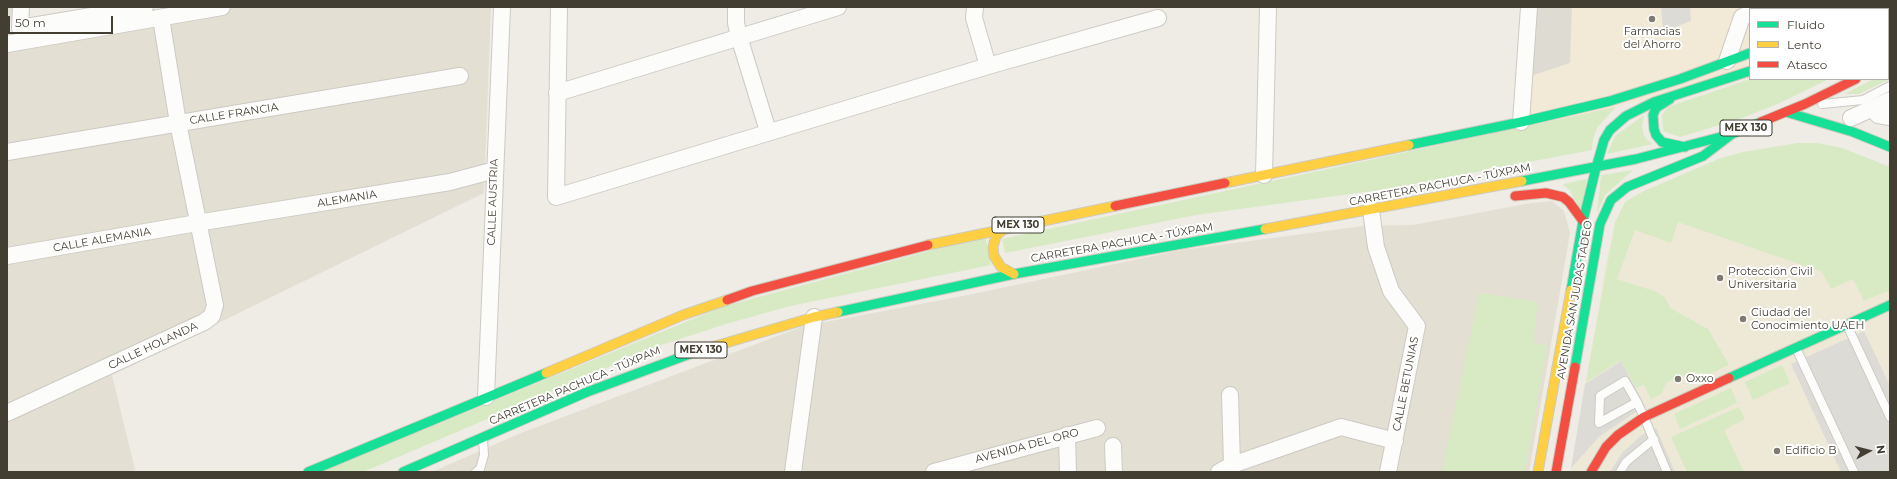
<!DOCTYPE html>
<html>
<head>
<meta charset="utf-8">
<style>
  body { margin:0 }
  #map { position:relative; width:1897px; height:479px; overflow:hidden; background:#eeece5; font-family:Montserrat,sans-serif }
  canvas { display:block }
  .frame { position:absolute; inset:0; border:8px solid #433e32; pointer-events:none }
  .legend { position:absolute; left:1749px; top:8px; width:140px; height:72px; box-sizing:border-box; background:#fff; border:1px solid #b4b2ad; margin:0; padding:5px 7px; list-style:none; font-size:12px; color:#433e32 }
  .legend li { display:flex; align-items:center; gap:8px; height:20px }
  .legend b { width:20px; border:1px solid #b4b2ad }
  .north { position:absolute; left:1849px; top:431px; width:40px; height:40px; -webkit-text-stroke:3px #fff; paint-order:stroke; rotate:83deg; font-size:11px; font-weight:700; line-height:16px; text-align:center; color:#433e32 }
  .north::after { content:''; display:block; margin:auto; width:14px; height:18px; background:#433e32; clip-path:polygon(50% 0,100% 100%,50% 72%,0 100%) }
  .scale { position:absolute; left:8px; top:16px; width:105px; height:18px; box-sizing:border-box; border:2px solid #433e32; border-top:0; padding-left:5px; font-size:12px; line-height:14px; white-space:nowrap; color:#433e32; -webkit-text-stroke:3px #fff; paint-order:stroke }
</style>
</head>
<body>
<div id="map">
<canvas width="1897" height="479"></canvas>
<div class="frame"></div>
<ul class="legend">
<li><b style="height:5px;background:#16e098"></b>Fluido</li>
<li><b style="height:5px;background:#ffcf43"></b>Lento</li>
<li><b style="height:5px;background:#f24e42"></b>Atasco</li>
</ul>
<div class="north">N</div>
<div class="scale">50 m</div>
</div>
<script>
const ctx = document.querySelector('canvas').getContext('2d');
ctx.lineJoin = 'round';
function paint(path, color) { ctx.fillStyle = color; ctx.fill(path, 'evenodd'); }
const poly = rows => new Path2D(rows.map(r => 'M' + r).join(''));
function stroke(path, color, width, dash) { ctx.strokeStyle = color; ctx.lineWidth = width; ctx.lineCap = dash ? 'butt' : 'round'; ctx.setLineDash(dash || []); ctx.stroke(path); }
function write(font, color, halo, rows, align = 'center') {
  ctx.font = font + ' Montserrat,sans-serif'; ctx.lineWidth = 4; ctx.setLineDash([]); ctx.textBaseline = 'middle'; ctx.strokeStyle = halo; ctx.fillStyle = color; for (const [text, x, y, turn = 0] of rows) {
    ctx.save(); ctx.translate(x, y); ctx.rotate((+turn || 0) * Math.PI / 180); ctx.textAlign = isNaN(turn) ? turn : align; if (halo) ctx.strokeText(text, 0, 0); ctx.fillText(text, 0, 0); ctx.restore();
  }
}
paint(poly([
  [7,7,30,7,30,16,7,23],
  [179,7,491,7,484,193,112,375,135,470,129,472,7,472,7,36],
  [1552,201,1564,211,1570,233,1529,472,432,472,521,433,804,326,958,297,1182,250,1363,226,1413,225,1531,203]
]), '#e3dfd2');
paint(poly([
  [1534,7,1890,7,1888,9,1750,9,1750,78,1617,106,1528,130]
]), '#f2ead6');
paint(poly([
  [1534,7,1572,7,1570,63,1531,76]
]), '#dedbd3');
paint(poly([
  [1874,162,1886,166,1890,163,1890,472,1570,472,1608,254,1614,232]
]), '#ede9d6');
paint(poly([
  [1890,71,1890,79,1859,94,1844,94,1874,79,1888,79,1888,72],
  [1750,79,1829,79,1782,102,1742,118,1680,137,1663,131,1662,115,1668,107],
  [1616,107,1597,128,1593,139,1592,150,1387,189,1196,215,1005,253,1002,239],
  [1644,115,1642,125,1644,135,1647,140,1653,144,1607,154,1615,136],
  [1798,143,1817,143,1842,148,1890,167,1890,290,1864,301,1853,279,1831,289,1822,272,1678,222,1671,243,1635,230,1617,279,1654,291,1665,297,1670,308,1708,329,1729,365,1709,374,1692,372,1666,383,1661,394,1651,399,1644,385,1636,388,1621,360,1586,382,1615,222,1625,202,1644,191,1721,158,1743,152],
  [1633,170,1605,195,1597,213,1601,175],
  [1587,179,1581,210,1570,191,1563,184],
  [985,236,991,265,790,306,726,324,658,346,363,472,321,472,722,307],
  [1479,293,1538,302,1533,342,1547,346,1525,472,1442,472],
  [1782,365,1790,383,1753,400,1745,382],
  [1731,388,1737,403,1680,429,1674,414],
  [1739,407,1745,419,1724,430,1744,472,1687,472,1671,437]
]), '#d7eac3');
paint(poly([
  [1661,7,1690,7,1691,21,1663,32],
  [1864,331,1890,386,1890,472,1841,472,1791,364],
  [1621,361,1645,406,1600,436,1571,468,1585,384],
  [1656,428,1675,472,1610,472,1622,453,1642,435]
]), '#dddbd6');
const lane = poly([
  [1820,7,1821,9],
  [1849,7,1850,9],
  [1822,104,1863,100,1890,86],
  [1847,325,1890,417],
  [1796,348,1854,472],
  [1637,402,1599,423,1600,396,1625,381,1637,402,1644,417,1667,472],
  [476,472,480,469,484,455,483,439],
  [1620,472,1626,462,1654,439]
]);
const street = poly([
  [21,7,20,28,145,7],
  [559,7,556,197,988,66,1158,18],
  [736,7,736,23,739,37,768,131],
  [975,7,974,18,988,66],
  [1811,7,1812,9],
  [1764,9,1770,7],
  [7,44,222,7],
  [1727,61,1742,17,1750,14],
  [557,93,838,7],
  [1890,100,1873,108,1878,115,1890,117],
  [1851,118,1873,108],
  [1521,122,1529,7],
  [7,152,460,76],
  [1264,175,1268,7],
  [1371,210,1376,247,1391,291,1417,326,1388,472],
  [7,256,197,223,450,182,495,170],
  [1230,395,1232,465],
  [486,397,502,7],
  [7,413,204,322,212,316,215,305,178,123,161,18],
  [1067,435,1068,472],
  [1113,446,1114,472],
  [793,472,814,317],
  [934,472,1097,428],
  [1219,472,1232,465,1341,427,1395,441]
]);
const fast = poly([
  [1888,16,1890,15],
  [1670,99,1656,108,1653,115,1654,129,1656,135,1662,142,1685,147],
  [1786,112,1853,132,1890,147],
  [1409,145,1521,122,1610,101,1680,79,1750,53],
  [1596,168,1604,140,1610,130,1626,116,1654,102,1750,71],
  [1522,181,1636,159,1732,134,1761,122],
  [1571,290,1583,221,1596,168],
  [838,312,1014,274,1265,229],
  [1575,367,1600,224,1611,200,1627,187,1703,156,1732,134],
  [1729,378,1890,305],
  [308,472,546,373],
  [403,472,587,392,695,352]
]);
const slow = poly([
  [1888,63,1890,62],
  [1225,183,1409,145],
  [1005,228,996,236,993,247,994,256,1001,267,1014,274],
  [1265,229,1522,181],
  [928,245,1115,206],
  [695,352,814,317,838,312],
  [546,373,683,315,727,300],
  [1538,472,1571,290]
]);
const jam = poly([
  [1864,9,1868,7],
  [1761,122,1805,104,1856,79],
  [1515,196,1546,193,1563,197,1569,202,1583,221],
  [1115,206,1225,183],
  [727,300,752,291,928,245],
  [1556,472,1575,367],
  [1591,472,1606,447,1618,435,1644,417,1729,378]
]);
stroke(lane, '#cccac3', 10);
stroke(street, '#cccac3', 18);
stroke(fast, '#cdcabc', 11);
stroke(slow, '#cdcabc', 11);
stroke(jam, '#cdcabc', 11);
stroke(lane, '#fcfcfb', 8);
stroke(street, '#fcfcfb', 16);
stroke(fast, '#16e098', 9);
stroke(slow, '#ffcf43', 9);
stroke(jam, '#f24e42', 9);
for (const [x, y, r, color] of [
  [1652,19,4,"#7f7b71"],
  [1720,278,4,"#7f7b71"],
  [1743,319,4,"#7f7b71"],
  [1678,379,4,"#7f7b71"],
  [1777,451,4,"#7f7b71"]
]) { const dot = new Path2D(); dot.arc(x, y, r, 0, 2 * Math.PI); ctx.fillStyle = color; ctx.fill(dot); stroke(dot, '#fff', 1.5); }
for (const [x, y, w] of [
  [1746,128,52],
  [1018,225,52],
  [701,350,52]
]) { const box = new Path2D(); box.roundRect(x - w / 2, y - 8, w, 16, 3); ctx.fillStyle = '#fff'; ctx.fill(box); stroke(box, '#433e32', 1); }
write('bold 10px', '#433e32', null, [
  ["MEX 130",1746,128],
  ["MEX 130",1018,225],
  ["MEX 130",701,350]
]);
write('11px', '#433e32', '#fff', [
  ["Farmacias",1652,32,"center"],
  ["del Ahorro",1652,45,"center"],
  ["Protección Civil",1728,272],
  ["Universitaria",1728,285],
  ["Ciudad del",1751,313],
  ["Conocimiento UAEH",1751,326],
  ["Oxxo",1686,379],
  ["Edificio B",1785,451]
], 'left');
write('11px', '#433e32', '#fff', [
  ["CALLE FRANCIA",234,114,-9],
  ["CARRETERA PACHUCA - TÚXPAM",1440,185,-11],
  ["ALEMANIA",347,199,-9],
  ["CALLE AUSTRIA",493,202,-88],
  ["CALLE ALEMANIA",102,240,-10],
  ["CARRETERA PACHUCA - TÚXPAM",1122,243,-10],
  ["AVENIDA SAN JUDAS TADEO",1575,300,-80],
  ["CALLE HOLANDA",153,346,-25],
  ["CALLE BETUNIAS",1406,384,-79],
  ["CARRETERA PACHUCA - TÚXPAM",575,386,-23],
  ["AVENIDA DEL ORO",1027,446,-15]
]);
</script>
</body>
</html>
